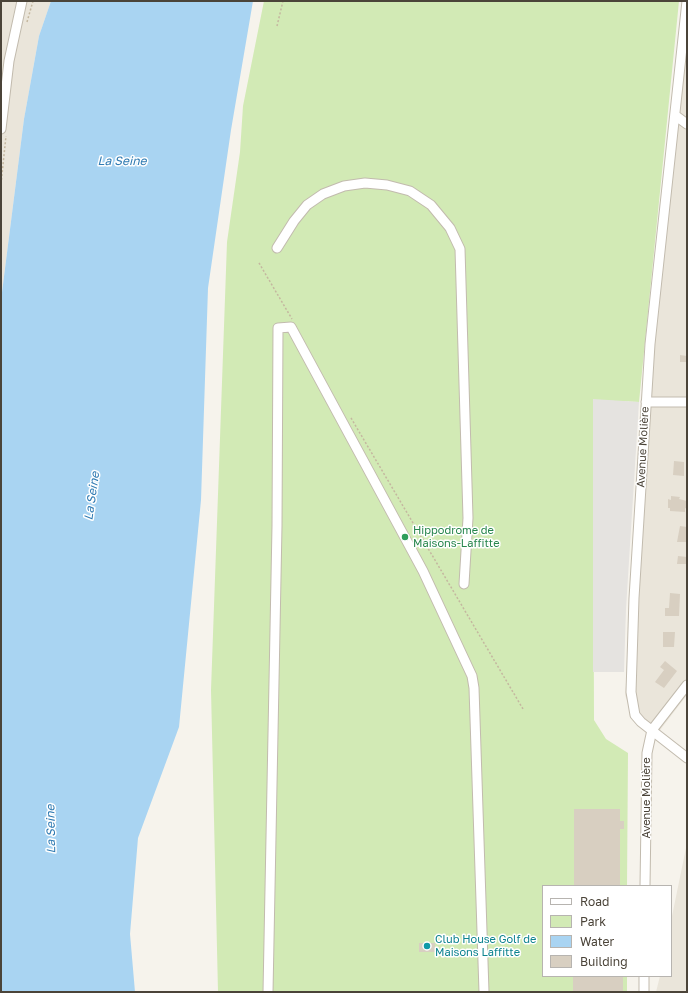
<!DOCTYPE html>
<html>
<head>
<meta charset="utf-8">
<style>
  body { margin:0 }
  #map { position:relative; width:688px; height:993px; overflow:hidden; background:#f6f3ec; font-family:"Golos Text",sans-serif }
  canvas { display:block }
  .frame { position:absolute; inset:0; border:2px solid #4b4439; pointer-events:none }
  .legend { position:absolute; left:542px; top:885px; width:130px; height:92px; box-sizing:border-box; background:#fff; border:1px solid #b7b4b0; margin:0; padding:5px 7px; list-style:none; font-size:12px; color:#4b4439 }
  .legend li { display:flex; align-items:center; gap:8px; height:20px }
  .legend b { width:20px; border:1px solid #b7b4b0 }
</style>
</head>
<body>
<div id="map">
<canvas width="688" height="993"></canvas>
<div class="frame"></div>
<ul class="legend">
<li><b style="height:5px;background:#fff"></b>Road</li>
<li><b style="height:11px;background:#d2eab5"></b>Park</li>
<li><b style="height:11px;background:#a9d4f2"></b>Water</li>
<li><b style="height:11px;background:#d8cfc1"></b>Building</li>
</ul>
</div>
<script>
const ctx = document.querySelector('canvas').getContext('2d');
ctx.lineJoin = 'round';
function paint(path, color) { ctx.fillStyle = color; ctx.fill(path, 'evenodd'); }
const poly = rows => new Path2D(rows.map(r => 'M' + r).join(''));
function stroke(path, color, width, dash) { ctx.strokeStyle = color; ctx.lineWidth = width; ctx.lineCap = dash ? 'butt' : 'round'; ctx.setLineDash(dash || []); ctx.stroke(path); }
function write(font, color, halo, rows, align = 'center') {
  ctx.font = font + ' "Golos Text",sans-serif'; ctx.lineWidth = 3; ctx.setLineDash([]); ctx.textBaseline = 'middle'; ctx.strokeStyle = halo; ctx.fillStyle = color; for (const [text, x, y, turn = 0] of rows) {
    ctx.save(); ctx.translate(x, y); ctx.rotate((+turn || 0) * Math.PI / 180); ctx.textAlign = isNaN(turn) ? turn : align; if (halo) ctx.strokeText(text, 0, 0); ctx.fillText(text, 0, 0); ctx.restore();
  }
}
paint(poly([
  [1,1,51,1,39,36,24,119,1,300],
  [687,35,687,695,654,738,634,720,625,695,651,363],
  [687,843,687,992,656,992,660,976,671,976,671,921]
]), '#eae5da');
paint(poly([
  [264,1,679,1,639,402,593,400,594,720,606,739,628,753,627,886,543,886,543,976,627,976,627,992,218,992,211,690,227,242,240,152,243,106]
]), '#d2eab5');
paint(poly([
  [593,399,639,402,626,609,624,672,593,672]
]), '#e5e3e0');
paint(poly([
  [51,1,253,1,231,130,208,288,201,500,179,727,138,838,130,934,135,992,1,992,1,300,24,119,39,36]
]), '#a9d4f2');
paint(poly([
  [680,355,687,356,687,362,680,362],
  [674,461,684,462,684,476,673,475],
  [671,496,680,497,679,499,687,501,687,509,685,508,685,512,670,511,670,508,668,508,668,499,671,500],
  [680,526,687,527,687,542,677,542],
  [678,556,687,557,687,564,677,564],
  [670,593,680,594,679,616,665,616,665,608,669,608],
  [663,632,675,632,674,647,663,647],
  [665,661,677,671,664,688,655,682,664,670,660,667],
  [574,809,620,809,620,821,624,821,624,829,620,829,620,886,574,886],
  [419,943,435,943,435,952,419,952],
  [573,976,623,976,623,992,573,992]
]), '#d8cfc1');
const minor = poly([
  [687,1,650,344,634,598,631,692,635,715,641,722,687,758],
  [676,116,687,124],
  [1,129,9,61,22,1],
  [277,248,294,221,307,205,323,194,344,186,365,183,387,185,410,191,431,205,450,228,460,249,468,518,464,584],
  [646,402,687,402],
  [645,886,647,753,652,730,687,685],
  [268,992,277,526,278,328,291,327,423,571,472,676,474,688,484,992],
  [644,992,644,976]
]);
stroke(minor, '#c2bbae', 11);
stroke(poly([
  [27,22,33,1],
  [277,26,283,1],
  [1,184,6,136],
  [259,263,292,319],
  [351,418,523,709]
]), '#c4b79f', 1.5, [2, 2]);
stroke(minor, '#fff', 9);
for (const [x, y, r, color] of [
  [405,537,4,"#2e9e5b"],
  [427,946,4,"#0f9aa8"]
]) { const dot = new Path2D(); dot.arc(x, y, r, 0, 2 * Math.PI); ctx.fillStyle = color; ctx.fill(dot); stroke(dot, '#fff', 1.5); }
write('11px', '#4b4439', '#fff', [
  ["Avenue Molière",643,447,-87],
  ["Avenue Molière",647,798,-90]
]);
write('11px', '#27864d', '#fff', [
  ["Hippodrome de",413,531],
  ["Maisons-Laffitte",413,544]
], 'left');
write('11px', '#0d838f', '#fff', [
  ["Club House Golf de",435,940],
  ["Maisons Laffitte",435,953]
], 'left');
write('italic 12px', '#2e7ab2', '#fff', [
  ["La Seine",122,161],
  ["La Seine",92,496,-82],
  ["La Seine",51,829,-91]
]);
</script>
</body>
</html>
